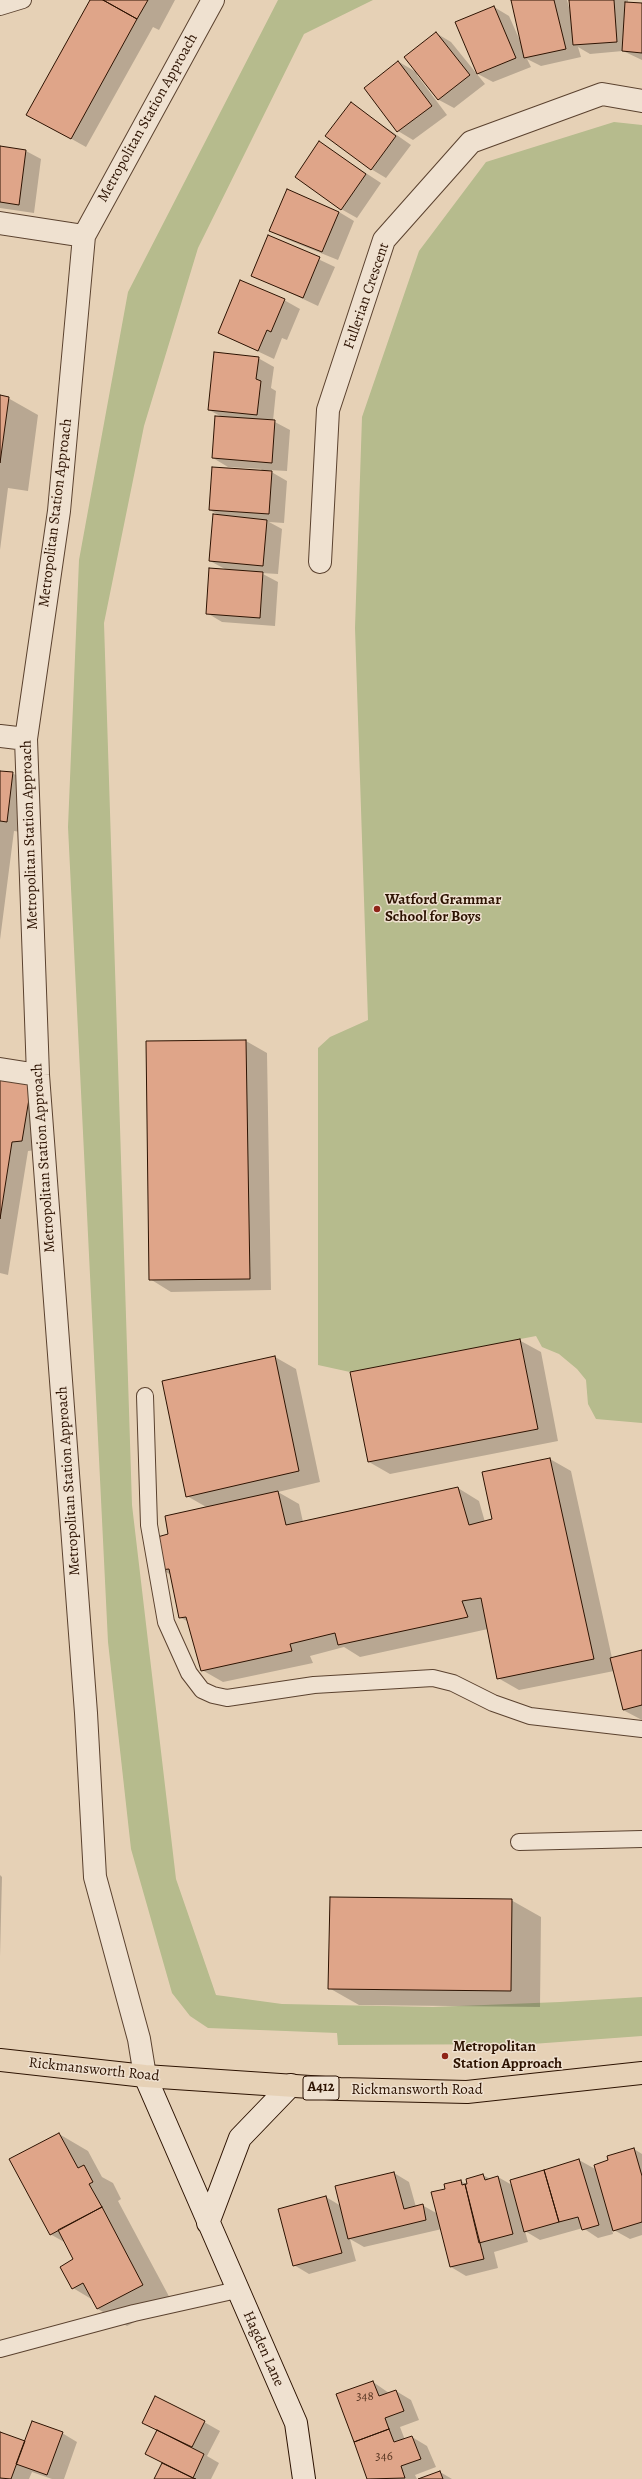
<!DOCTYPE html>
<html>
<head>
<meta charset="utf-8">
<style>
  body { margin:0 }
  canvas { display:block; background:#e6d1b6 }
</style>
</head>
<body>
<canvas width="642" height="2479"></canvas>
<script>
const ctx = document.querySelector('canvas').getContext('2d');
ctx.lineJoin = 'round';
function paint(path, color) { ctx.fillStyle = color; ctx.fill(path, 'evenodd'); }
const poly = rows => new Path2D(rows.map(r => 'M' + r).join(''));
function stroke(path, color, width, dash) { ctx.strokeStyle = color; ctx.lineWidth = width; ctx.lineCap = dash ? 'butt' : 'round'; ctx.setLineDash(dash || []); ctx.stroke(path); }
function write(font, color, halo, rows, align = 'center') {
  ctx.font = font + ' Alegreya,serif'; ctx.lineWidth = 3; ctx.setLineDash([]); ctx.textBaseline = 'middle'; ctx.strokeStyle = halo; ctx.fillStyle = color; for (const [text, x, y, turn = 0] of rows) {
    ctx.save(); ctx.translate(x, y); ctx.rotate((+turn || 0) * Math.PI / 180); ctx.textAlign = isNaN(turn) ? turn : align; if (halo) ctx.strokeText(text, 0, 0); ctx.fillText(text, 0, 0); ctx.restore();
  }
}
paint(poly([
  [278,0,373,0,304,34,198,248,144,426,104,623,132,1505,176,1879,216,1995,282,2004,433,2007,560,2002,642,1997,642,2036,532,2044,338,2045,337,2033,208,2028,190,2016,172,1993,131,1849,108,1642,68,827,79,560,128,292],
  [614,122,642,125,642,1423,596,1419,588,1404,586,1380,577,1369,559,1354,542,1347,536,1336,350,1372,318,1365,318,1048,330,1037,368,1020,355,628,362,417,419,251,486,162]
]), '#b6bb8d');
paint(poly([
  [91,0,175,0,159,30,153,27,86,147,43,123],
  [512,0,567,0,570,11,570,0,628,0,628,3,642,4,642,60,623,51,590,54,578,47,581,57,541,66,527,59,531,67,493,82,478,74,494,7,509,16,521,43],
  [436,33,451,42,485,84,454,108,439,100,418,74,417,75,447,115,413,140,398,131,399,62,418,73],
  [351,103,411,145,386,178,371,169],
  [320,143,381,183,357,218,341,209],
  [0,147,26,151,41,159,34,213,0,208],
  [339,212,354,221,338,260,286,239,271,230],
  [269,236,335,267,318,306,252,275],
  [284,300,300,309,287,340,282,338,274,359,219,333],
  [258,358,274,367,271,388,276,391,273,421,290,430,287,471,268,470,287,481,284,523,269,522,282,529,278,574,261,573,278,582,275,626,222,622,207,613,227,570,210,561,220,516,210,510,262,469,228,467,213,458,222,417,209,410],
  [0,396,8,398,38,415,28,491,8,488,0,550],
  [0,772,12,773,34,785,28,833,14,831,0,940],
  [246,1041,267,1053,271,1290,171,1292,150,1279,147,1042],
  [0,1077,31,1082,37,1150,28,1151,8,1275,0,1273],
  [519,1340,541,1352,558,1441,390,1474,369,1462],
  [275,1357,296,1369,320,1482,278,1492,299,1504,303,1522,458,1488,479,1501,485,1522,493,1520,550,1459,571,1471,612,1658,642,1652,642,1720,623,1710,614,1671,519,1690,498,1678,488,1629,360,1657,344,1647,310,1656,313,1663,223,1682,202,1670,189,1622,179,1617,171,1575,161,1569,169,1535,208,1508,187,1496,163,1382],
  [0,1875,2,1877,0,1957],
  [511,1900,541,1917,540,2007,359,2005,329,1988],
  [59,2134,88,2151,102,2177,113,2183,121,2199,118,2201,172,2302,127,2326,98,2309,93,2300,73,2288,75,2260,66,2243,50,2234],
  [634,2149,642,2154,642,2235,630,2239,612,2229,613,2234,598,2238,583,2228,540,2240,525,2231,528,2242,494,2252,498,2268,466,2276,451,2267,442,2229,364,2247,350,2239,356,2261,309,2274,294,2265,326,2197,341,2206,394,2173,409,2182,416,2207,422,2205,438,2214,447,2190,461,2181,469,2186,483,2175,490,2179,498,2177,512,2185,579,2160,597,2170],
  [373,2382,389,2393,396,2391,411,2400,419,2420,400,2427,405,2440,412,2437,427,2446,436,2467,415,2475,417,2479,368,2479,337,2395],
  [204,2422,220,2431,207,2456,219,2463,211,2479,155,2479,163,2463,147,2454,158,2431,143,2423],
  [0,2433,26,2442,62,2433,77,2442,64,2479,52,2479,32,2472,29,2479,0,2479],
  [440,2472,452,2479,421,2479]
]), '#0003');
const building = poly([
  [90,0,103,0,137,19,71,139,26,115,90,0],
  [103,0,148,0,137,19,103,0],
  [511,0,554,0,566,49,524,58,511,0],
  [569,0,614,0,617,42,573,45,569,0],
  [625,2,642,3,642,53,622,51,625,2],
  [494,6,516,58,477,74,455,22,494,6],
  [436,32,470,75,438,100,404,57,436,32],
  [398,61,432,106,397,132,364,88,398,61],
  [351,102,396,136,371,170,325,136,351,102],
  [319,141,366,174,341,210,295,177,319,141],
  [0,146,26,150,19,205,0,202,0,146],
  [287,189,339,212,322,252,269,231,287,189],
  [268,235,320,257,303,298,251,276,268,235],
  [240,280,285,299,271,332,267,330,258,351,218,333,240,280],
  [214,352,259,357,256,379,261,381,257,415,208,410,214,352],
  [0,395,9,397,0,463,0,395],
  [215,416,275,420,272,463,212,458,215,416],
  [212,467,272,471,269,514,209,510,212,467],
  [213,514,267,520,263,566,209,561,213,514],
  [209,568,263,572,260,618,206,614,209,568],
  [0,771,13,772,7,822,0,821,0,771],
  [246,1040,250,1279,149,1280,146,1041,246,1040],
  [0,1076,32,1081,22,1141,12,1142,0,1219,0,1076],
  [520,1339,538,1429,368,1462,350,1372,520,1339],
  [275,1356,299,1471,186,1497,162,1381,275,1356],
  [550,1458,594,1659,497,1679,481,1598,462,1601,468,1617,338,1645,335,1633,290,1644,292,1651,201,1671,186,1617,179,1618,169,1569,160,1570,154,1538,168,1534,165,1516,278,1491,286,1525,458,1487,469,1525,492,1519,482,1472,550,1458],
  [642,1650,642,1705,623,1710,610,1658,642,1650],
  [330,1897,512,1899,511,1991,328,1989,330,1897],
  [59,2133,78,2168,84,2165,93,2182,89,2184,102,2207,50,2235,9,2159,59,2133],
  [634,2148,642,2176,642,2222,613,2231,594,2165,608,2160,607,2156,634,2148],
  [579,2159,599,2225,582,2230,578,2217,559,2222,544,2170,579,2159],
  [544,2170,559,2222,524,2232,510,2180,544,2170],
  [394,2172,404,2209,423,2204,426,2220,348,2239,335,2186,394,2172],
  [483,2174,485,2180,498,2176,513,2234,479,2243,465,2184,467,2184,466,2179,483,2174],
  [461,2180,462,2185,465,2184,484,2259,450,2267,431,2192,445,2189,444,2184,461,2180],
  [326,2196,342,2253,293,2266,278,2209,326,2196],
  [102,2207,143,2285,97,2309,83,2283,72,2289,60,2267,73,2259,58,2230,102,2207],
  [373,2381,379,2396,396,2390,404,2411,385,2418,389,2429,354,2442,336,2394,373,2381],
  [155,2396,205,2421,192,2447,142,2423,155,2396],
  [32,2421,63,2432,47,2475,16,2464,32,2421],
  [389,2429,394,2442,412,2436,421,2459,401,2466,405,2478,367,2479,354,2442,389,2429],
  [157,2430,204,2454,193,2478,145,2454,157,2430],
  [0,2432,25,2441,11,2479,0,2478,0,2432],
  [162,2463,193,2478,196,2479,154,2479,162,2463],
  [440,2471,443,2479,418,2479,440,2471]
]);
paint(building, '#dfa589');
stroke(building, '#2d1302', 1);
const lane = poly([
  [0,7,23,0],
  [145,1396,149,1525,166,1622,189,1673,202,1690,213,1695,227,1698,314,1685,433,1678,453,1683,493,1703,530,1716,642,1729],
  [519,1842,642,1839],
  [0,2349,134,2313,237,2290]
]);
const street = poly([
  [0,223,84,236],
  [320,562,328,410,384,240,471,142,602,94,642,101],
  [0,736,26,739],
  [0,1069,38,1075],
  [145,2076,139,2039,95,1877,86,1713,38,1075,26,739,59,511,84,236,213,0]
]);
const secondary = poly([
  [145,2076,296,2423,304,2479],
  [208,2223,240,2138,291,2085]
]);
const primary = poly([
  [0,2060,145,2076,340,2089,467,2092,642,2073]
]);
stroke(lane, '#5b422f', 18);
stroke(street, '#5b422f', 24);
stroke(secondary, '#2d1302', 24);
stroke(primary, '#2d1302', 24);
stroke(lane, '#efe1d0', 16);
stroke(street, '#efe1d0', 22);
stroke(secondary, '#efe1d0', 22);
stroke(primary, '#e6d1b6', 22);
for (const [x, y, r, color] of [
  [377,909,4,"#8f2418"],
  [445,2056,4,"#8f2418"]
]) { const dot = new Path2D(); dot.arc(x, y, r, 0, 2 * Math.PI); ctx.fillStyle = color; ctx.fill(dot); stroke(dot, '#efe1d0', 1.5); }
write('13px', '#5a3824', null, [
  ["348",365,2397],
  ["346",384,2457]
]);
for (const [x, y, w] of [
  [321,2088,36]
]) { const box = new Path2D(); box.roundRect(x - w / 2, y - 12, w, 24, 3); ctx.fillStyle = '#efe1d0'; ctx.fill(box); stroke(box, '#2d1302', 1); }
write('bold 14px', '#2d1302', null, [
  ["A412",321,2088]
]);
write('15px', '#2d1302', '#efe1d0', [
  ["Metropolitan Station Approach",148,118,-61],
  ["Fullerian Crescent",367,296,-71],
  ["Metropolitan Station Approach",56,513,-83],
  ["Metropolitan Station Approach",30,835,-92],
  ["Metropolitan Station Approach",44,1158,-94],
  ["Metropolitan Station Approach",69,1481,-94],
  ["Rickmansworth Road",94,2070,6],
  ["Rickmansworth Road",417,2090],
  ["Hagden Lane",263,2349,66]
]);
write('bold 15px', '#2d1302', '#efe1d0', [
  ["Watford Grammar",385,900],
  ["School for Boys",385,917],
  ["Metropolitan",453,2047],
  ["Station Approach",453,2064]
], 'left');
</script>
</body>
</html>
